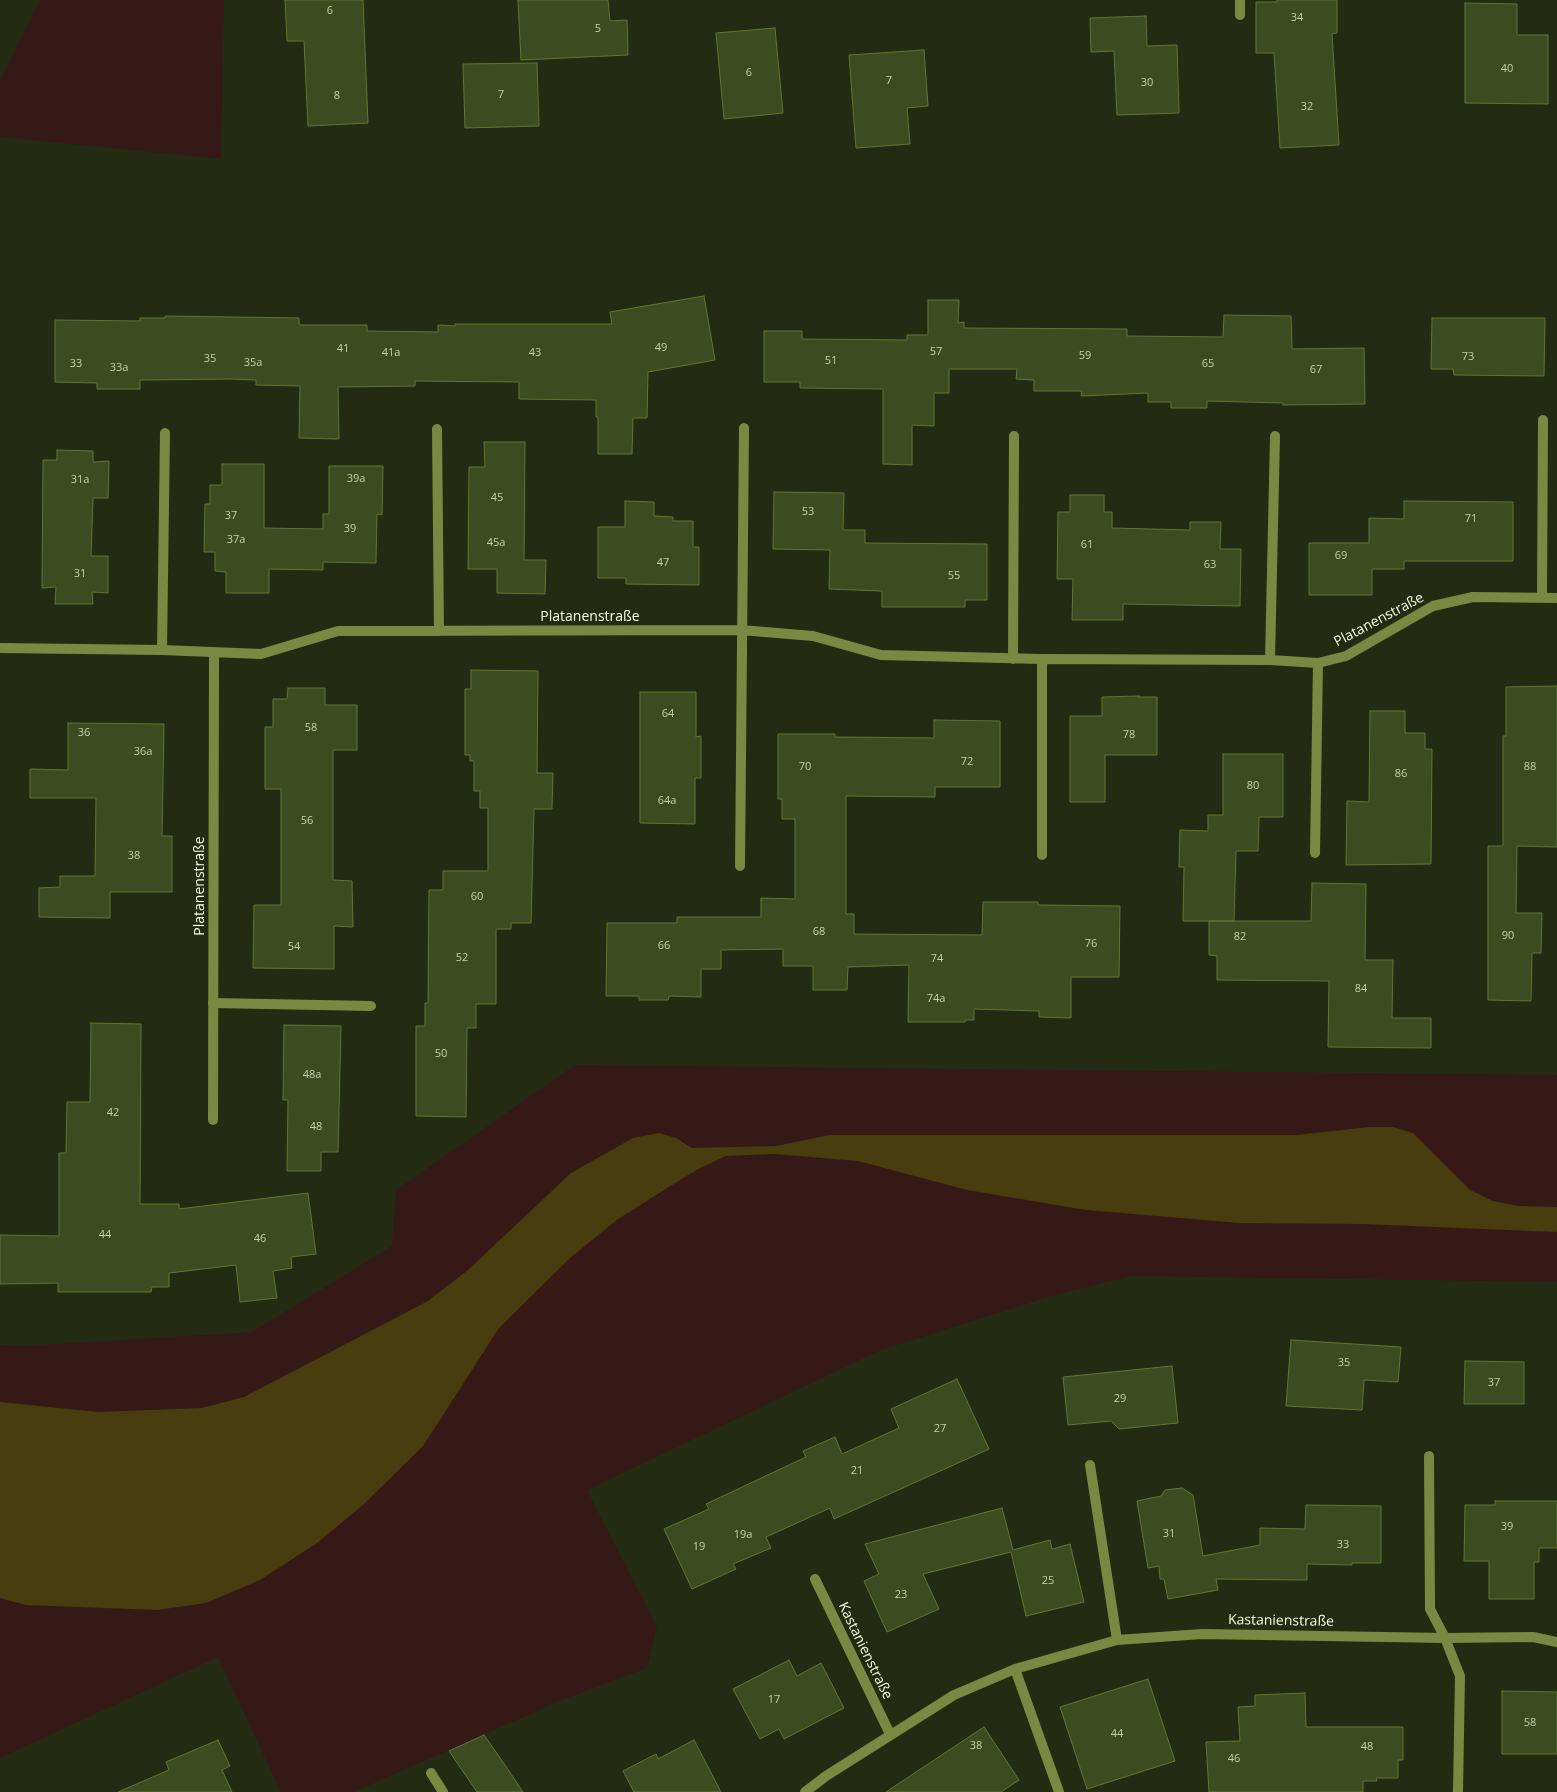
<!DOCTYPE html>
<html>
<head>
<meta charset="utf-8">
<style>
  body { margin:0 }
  canvas { display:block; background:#242b13 }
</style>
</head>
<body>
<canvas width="1557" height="1792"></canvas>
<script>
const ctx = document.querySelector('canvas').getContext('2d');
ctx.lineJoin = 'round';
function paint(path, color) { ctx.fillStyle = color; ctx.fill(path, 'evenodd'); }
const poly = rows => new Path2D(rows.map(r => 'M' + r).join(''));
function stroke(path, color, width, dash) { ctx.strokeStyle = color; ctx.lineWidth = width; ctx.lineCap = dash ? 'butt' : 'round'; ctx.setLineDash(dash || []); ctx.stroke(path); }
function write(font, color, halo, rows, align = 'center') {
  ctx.font = font + ' "Open Sans",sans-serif'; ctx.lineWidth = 4; ctx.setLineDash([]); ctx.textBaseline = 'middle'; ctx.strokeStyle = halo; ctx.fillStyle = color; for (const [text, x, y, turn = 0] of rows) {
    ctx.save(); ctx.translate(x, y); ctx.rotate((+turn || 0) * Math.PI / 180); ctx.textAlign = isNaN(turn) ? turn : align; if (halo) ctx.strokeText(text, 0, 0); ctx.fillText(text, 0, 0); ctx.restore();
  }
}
paint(poly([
  [40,0,224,0,221,159,0,137,0,81],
  [575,1065,1557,1075,1557,1282,1132,1276,1055,1295,881,1350,587,1490,657,1627,647,1668,562,1700,354,1792,281,1792,218,1657,0,1758,0,1345,23,1346,252,1332,392,1246,396,1190]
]), '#351916');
paint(poly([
  [1369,1127,1393,1127,1413,1133,1470,1190,1493,1201,1519,1206,1557,1207,1557,1232,1362,1224,1240,1223,1086,1210,967,1190,858,1161,774,1154,726,1156,696,1170,618,1219,570,1258,499,1328,423,1446,363,1505,317,1543,260,1580,206,1603,157,1610,26,1605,0,1598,0,1402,98,1412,202,1408,244,1397,428,1301,468,1270,571,1173,633,1138,659,1133,676,1138,692,1148,776,1146,830,1135,1297,1135]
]), '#493c0e');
const building = poly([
  [285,0,363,0,368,123,308,126,304,41,287,41,285,0],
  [518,0,608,0,610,21,627,20,628,55,521,60,518,0],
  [1277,0,1337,0,1337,33,1332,34,1339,145,1280,148,1274,53,1256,53,1256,2,1277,2,1277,0],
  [1465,3,1517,4,1517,35,1548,35,1548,104,1465,103,1465,3],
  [1146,16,1147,46,1177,45,1179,113,1117,115,1114,51,1091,52,1090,18,1146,16],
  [775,28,783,113,724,119,716,33,775,28],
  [924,50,928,106,907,108,910,144,856,148,849,55,924,50],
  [537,63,539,126,465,128,463,64,537,63],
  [704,296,715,360,648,372,647,418,633,418,632,454,598,454,598,417,596,417,596,400,519,399,519,382,415,381,415,386,338,387,339,439,299,438,300,386,256,385,256,380,232,379,140,380,140,389,97,389,97,383,55,382,55,320,140,321,140,318,165,318,165,316,299,318,299,325,367,325,367,331,438,332,438,325,455,326,455,324,612,324,610,312,704,296],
  [928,300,959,300,958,323,964,322,964,328,1127,329,1127,336,1223,337,1224,315,1291,316,1292,349,1364,348,1365,404,1283,405,1283,403,1207,401,1207,408,1171,408,1171,402,1148,402,1148,393,1081,396,1082,391,1034,391,1034,380,1016,379,1017,369,949,369,949,393,934,393,934,426,912,425,912,465,883,464,883,389,800,388,800,382,764,382,764,331,802,331,802,339,907,340,907,335,928,335,928,300],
  [1432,318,1545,318,1544,376,1454,375,1453,369,1431,369,1432,318],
  [484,442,525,442,524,560,546,560,545,594,497,593,497,569,468,569,469,467,485,467,484,442],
  [57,450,93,451,93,462,109,461,108,498,93,498,91,556,108,556,108,593,92,592,93,604,55,604,56,587,42,588,43,460,57,460,57,450],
  [222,464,264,464,264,528,323,529,323,514,329,514,329,466,383,466,382,515,377,514,376,563,323,562,323,570,269,569,269,593,226,593,226,572,215,571,215,552,204,552,205,504,210,504,210,485,222,485,222,464],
  [774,492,844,493,843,530,865,530,865,543,987,544,987,600,965,600,965,607,882,607,882,591,829,589,830,550,773,549,774,492],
  [1070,495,1104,495,1104,512,1112,512,1112,528,1190,530,1190,522,1221,522,1220,549,1241,549,1240,606,1123,604,1123,620,1072,620,1073,579,1057,579,1058,512,1070,512,1070,495],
  [625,501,654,502,654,516,673,517,673,521,693,521,693,547,699,547,699,585,626,584,626,578,598,578,598,527,625,527,625,501],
  [1404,501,1513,502,1513,561,1404,561,1404,569,1372,569,1372,595,1309,595,1309,543,1369,543,1369,518,1404,519,1404,501],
  [471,670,538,671,537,773,553,773,552,809,534,809,531,923,511,923,511,929,496,929,496,1004,476,1004,476,1028,467,1028,466,1117,416,1116,416,1026,425,1026,425,1003,428,1003,429,890,443,890,443,871,488,871,488,808,480,808,480,791,474,791,474,761,470,761,470,755,465,755,465,689,471,689,471,670],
  [1557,686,1557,847,1517,846,1516,913,1542,913,1541,953,1532,953,1531,1001,1488,1000,1488,846,1503,846,1503,736,1506,736,1506,687,1557,686],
  [288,688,325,688,325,705,357,705,357,750,333,750,333,880,352,881,353,927,334,926,334,969,253,968,254,905,281,905,281,789,265,789,265,727,273,727,273,699,287,699,288,688],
  [640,692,696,692,696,737,701,736,701,778,695,778,695,824,640,823,640,692],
  [1139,696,1138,697,1157,697,1157,755,1105,755,1105,802,1070,802,1070,716,1102,716,1102,697,1139,696],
  [1370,711,1405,711,1405,733,1425,733,1425,749,1432,749,1431,864,1346,865,1347,801,1369,802,1370,711],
  [934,720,1000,721,1000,787,935,787,935,797,846,796,846,914,854,914,854,934,982,935,983,902,1038,902,1038,905,1120,906,1119,977,1071,977,1071,1018,1039,1017,1039,1011,974,1009,974,1020,965,1020,965,1022,908,1022,909,965,848,967,847,990,813,990,813,966,783,966,783,949,721,950,721,969,701,969,701,997,669,996,668,1000,639,1000,639,996,606,996,607,923,677,923,677,917,761,917,761,898,795,899,795,819,782,819,782,799,778,799,778,734,835,734,835,737,934,738,934,720],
  [68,723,164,724,162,836,172,836,172,892,110,892,110,918,39,917,39,888,60,887,60,876,95,876,96,798,30,798,30,769,68,770,68,723],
  [1223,754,1283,754,1283,817,1259,817,1258,851,1236,851,1234,921,1183,921,1184,867,1179,867,1180,830,1208,831,1208,815,1223,815,1223,754],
  [1312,883,1366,884,1365,960,1393,960,1392,1018,1431,1018,1431,1048,1328,1047,1329,981,1217,980,1217,956,1209,955,1209,921,1311,921,1312,883],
  [91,1023,141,1024,140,1204,179,1204,179,1209,308,1193,316,1254,291,1257,292,1268,273,1271,277,1298,240,1302,236,1265,169,1273,169,1287,152,1287,151,1292,58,1292,58,1283,0,1284,0,1235,59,1236,59,1153,66,1153,67,1102,90,1102,91,1023],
  [284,1025,341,1026,338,1152,321,1152,321,1171,287,1171,288,1100,283,1100,284,1025],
  [1291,1340,1401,1347,1398,1382,1364,1380,1362,1410,1286,1406,1291,1340],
  [1465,1361,1524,1362,1524,1404,1464,1404,1465,1361],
  [1172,1366,1178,1423,1119,1429,1111,1421,1068,1425,1063,1377,1172,1366],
  [957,1379,989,1449,834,1519,830,1508,766,1537,771,1548,733,1564,736,1569,692,1589,664,1529,709,1509,706,1504,806,1457,803,1451,835,1437,842,1454,899,1428,891,1409,957,1379],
  [1182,1488,1193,1495,1203,1556,1260,1545,1260,1528,1305,1529,1306,1505,1381,1506,1381,1563,1352,1563,1352,1565,1307,1564,1307,1580,1216,1579,1218,1590,1168,1599,1164,1579,1160,1579,1159,1566,1148,1568,1137,1501,1161,1496,1165,1490,1182,1488],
  [1495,1501,1557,1501,1557,1548,1539,1548,1539,1562,1534,1562,1534,1599,1489,1599,1489,1561,1464,1561,1465,1505,1495,1505,1495,1501],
  [1002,1508,1013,1550,1050,1540,1052,1549,1070,1544,1084,1602,1026,1616,1011,1552,923,1574,939,1609,887,1632,864,1581,879,1574,865,1544,1002,1508],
  [789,1660,797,1676,821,1663,844,1708,784,1739,779,1729,760,1739,733,1689,789,1660],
  [1148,1679,1175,1761,1087,1789,1060,1707,1148,1679],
  [1502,1691,1557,1692,1557,1754,1502,1754,1502,1691],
  [1305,1693,1306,1727,1403,1727,1403,1760,1398,1760,1398,1778,1376,1778,1377,1781,1363,1781,1363,1792,1209,1792,1206,1742,1240,1741,1238,1707,1255,1706,1255,1695,1305,1693],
  [984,1727,1019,1780,1001,1792,886,1792,984,1727],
  [484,1735,503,1762,523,1792,477,1792,449,1751,484,1735],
  [218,1740,230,1766,222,1770,232,1792,118,1792,169,1770,166,1762,218,1740],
  [694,1740,721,1792,634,1792,623,1771,656,1754,658,1759,694,1740]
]);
paint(building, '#3d4b20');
stroke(building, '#607633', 1);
stroke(poly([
  [213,1003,371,1006]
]), '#7b8841', 10);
stroke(poly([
  [1240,15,1240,0],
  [437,429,439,631],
  [1542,597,1543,420],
  [0,648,162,650,261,654,338,631,741,630,813,636,881,655,1042,659,1270,660,1318,663,1346,656,1433,606,1473,597,1557,598],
  [162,650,165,433],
  [1013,659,1014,436],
  [1270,660,1275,436],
  [1315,853,1318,663],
  [1042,855,1042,659],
  [740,866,744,428],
  [213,1120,214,652],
  [1429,1456,1430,1609,1445,1638,1460,1676,1458,1792],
  [1090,1465,1117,1640],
  [815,1579,890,1734],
  [1015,1669,1059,1792],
  [431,1773,443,1792],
  [805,1792,826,1776,954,1695,1015,1669,1117,1640,1202,1634,1445,1638,1533,1637,1557,1642]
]), '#7b8841', 10);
write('11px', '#c8d0af', null, [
  ["6",330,11],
  ["34",1297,18],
  ["5",598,29],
  ["40",1507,69],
  ["6",749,73],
  ["7",889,81],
  ["30",1147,83],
  ["7",501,95],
  ["8",337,96],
  ["32",1307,107],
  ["49",661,348],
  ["41",343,349],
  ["57",936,352],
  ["41a",391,353],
  ["43",535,353],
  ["59",1085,356],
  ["73",1468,357],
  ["35",210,359],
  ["51",831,361],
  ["35a",253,363],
  ["33",76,364],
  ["65",1208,364],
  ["33a",119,368],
  ["67",1316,370],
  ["39a",356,479],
  ["31a",80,480],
  ["45",497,498],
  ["53",808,512],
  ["37",231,516],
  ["71",1471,519],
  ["39",350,529],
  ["37a",236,540],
  ["45a",496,543],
  ["61",1087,545],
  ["69",1341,556],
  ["47",663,563],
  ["63",1210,565],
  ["31",80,574],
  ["55",954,576],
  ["64",668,714],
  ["58",311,728],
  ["36",84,733],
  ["78",1129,735],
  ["36a",143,752],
  ["72",967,762],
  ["70",805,767],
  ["88",1530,767],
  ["86",1401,774],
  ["80",1253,786],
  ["64a",667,801],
  ["56",307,821],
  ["38",134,856],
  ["60",477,897],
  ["68",819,932],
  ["90",1508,936],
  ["82",1240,937],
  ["76",1091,944],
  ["66",664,946],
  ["54",294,947],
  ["52",462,958],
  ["74",937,959],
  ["84",1361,989],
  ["74a",936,999],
  ["50",441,1054],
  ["48a",312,1075],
  ["42",113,1113],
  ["48",316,1127],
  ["44",105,1235],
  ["46",260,1239],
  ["35",1344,1363],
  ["37",1494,1383],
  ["29",1120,1399],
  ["27",940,1429],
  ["21",857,1471],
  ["39",1507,1527],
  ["31",1169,1534],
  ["19a",743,1535],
  ["33",1343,1545],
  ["19",699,1547],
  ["25",1048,1581],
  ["23",901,1595],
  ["17",774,1700],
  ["58",1530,1723],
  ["44",1117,1734],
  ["38",976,1746],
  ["48",1367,1747],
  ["46",1234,1759]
]);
write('14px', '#f6fddf', '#242b13', [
  ["Platanenstraße",590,617],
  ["Platanenstraße",1379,620,-28],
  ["Platanenstraße",200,886,-90],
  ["Kastanienstraße",1281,1621,1],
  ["Kastanienstraße",865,1651,64]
]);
</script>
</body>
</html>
